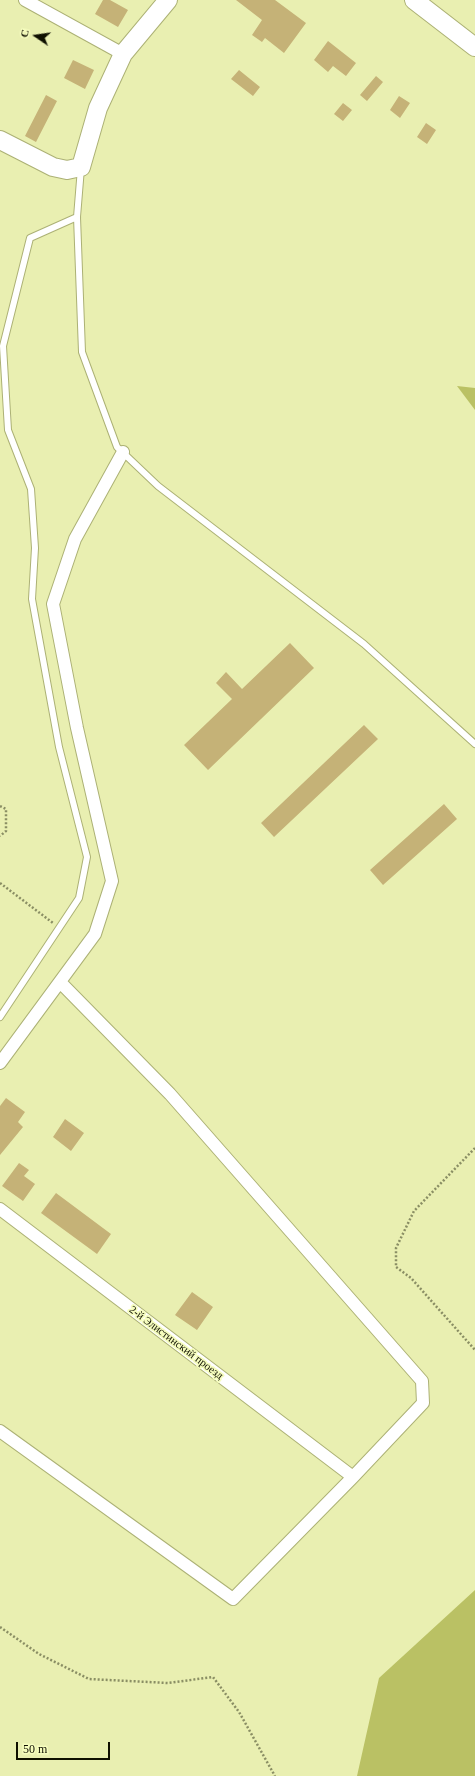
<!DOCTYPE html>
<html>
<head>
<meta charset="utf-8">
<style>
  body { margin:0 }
  #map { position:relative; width:475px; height:1776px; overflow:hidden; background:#e9efb1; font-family:"Times New Roman",serif }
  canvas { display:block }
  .north { position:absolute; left:16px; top:16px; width:40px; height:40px; -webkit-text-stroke:3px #f6fdbe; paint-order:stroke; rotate:283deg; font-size:11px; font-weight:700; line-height:16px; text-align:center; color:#0f1000 }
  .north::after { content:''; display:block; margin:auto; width:14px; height:18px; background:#0f1000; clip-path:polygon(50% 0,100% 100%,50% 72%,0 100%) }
  .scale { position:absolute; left:16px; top:1742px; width:94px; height:18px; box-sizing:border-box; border:2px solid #0f1000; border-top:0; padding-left:5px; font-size:12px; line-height:14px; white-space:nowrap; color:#0f1000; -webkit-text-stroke:3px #f6fdbe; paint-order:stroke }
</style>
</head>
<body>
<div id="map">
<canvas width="475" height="1776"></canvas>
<div class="north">С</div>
<div class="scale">50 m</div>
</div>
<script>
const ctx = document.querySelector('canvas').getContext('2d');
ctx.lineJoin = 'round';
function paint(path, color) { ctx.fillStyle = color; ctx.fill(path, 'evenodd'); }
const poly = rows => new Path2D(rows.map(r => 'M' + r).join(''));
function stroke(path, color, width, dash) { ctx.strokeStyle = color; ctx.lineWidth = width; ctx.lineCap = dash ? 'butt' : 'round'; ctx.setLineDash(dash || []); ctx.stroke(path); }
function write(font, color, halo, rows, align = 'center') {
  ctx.font = font + ' "Times New Roman",serif'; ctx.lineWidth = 3.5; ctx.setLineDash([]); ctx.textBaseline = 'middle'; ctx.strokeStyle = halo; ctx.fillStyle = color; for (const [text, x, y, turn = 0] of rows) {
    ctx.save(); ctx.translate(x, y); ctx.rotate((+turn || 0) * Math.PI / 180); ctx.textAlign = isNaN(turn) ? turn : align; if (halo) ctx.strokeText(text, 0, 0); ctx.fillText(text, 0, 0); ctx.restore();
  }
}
paint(poly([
  [457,386,475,388,475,410],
  [475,1590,475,1776,357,1776,379,1678]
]), '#bac164');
paint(poly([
  [103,0,110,0,128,10,118,27,95,14],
  [236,0,275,0,306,23,284,53,265,38,262,42,252,35,262,20],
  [328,41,356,63,346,76,333,66,328,72,314,60],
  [73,60,94,70,85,89,64,78],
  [239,70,260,87,253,96,231,79],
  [376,76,383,82,367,101,360,95],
  [46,95,57,101,36,142,25,136],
  [399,96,410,103,400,118,390,110],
  [343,103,352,110,343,121,334,114],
  [426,123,436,130,427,144,417,137],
  [290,643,314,668,208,770,184,745,232,699,216,683,226,672,242,689],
  [364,725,378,739,274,837,261,823],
  [444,804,457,819,383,885,370,870],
  [6,1098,25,1112,18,1122,23,1127,0,1155,0,1106],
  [65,1119,84,1133,71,1151,53,1137],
  [19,1163,29,1170,24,1176,35,1184,23,1201,2,1186],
  [56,1193,111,1234,97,1254,41,1213],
  [192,1292,213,1307,197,1330,175,1315]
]), '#c5b277');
const lane = poly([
  [81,168,77,217,82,352,117,447,158,486,364,644,475,744],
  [0,1017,79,898,87,857,59,747,32,599,35,548,31,489,8,430,3,346,30,238,77,217]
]);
const street = poly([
  [25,0,123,54],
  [0,1063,95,934,112,881,77,728,53,604,75,539,123,452],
  [0,1209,353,1477],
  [0,1431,233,1599,353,1477,423,1403,422,1381,170,1094,60,982]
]);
const secondary = poly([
  [414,0,475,47],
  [0,140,53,167,67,170,81,167,98,108,123,54,168,0]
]);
stroke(lane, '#acb175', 8);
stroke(street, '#acb175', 14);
stroke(secondary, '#acb175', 20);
stroke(poly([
  [0,806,6,809,6,831,0,836],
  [0,883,53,923],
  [475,1148,414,1211,396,1248,396,1267,411,1278,475,1350],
  [0,1627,39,1654,89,1679,168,1683,213,1677,239,1712,275,1776]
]), '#8a8e64', 2.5, [2, 2]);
stroke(lane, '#fff', 6);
stroke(street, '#fff', 12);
stroke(secondary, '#fff', 18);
write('11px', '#0f1000', '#f6fdbe', [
  ["2-й Элистинский проезд",176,1343,37]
]);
</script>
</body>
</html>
